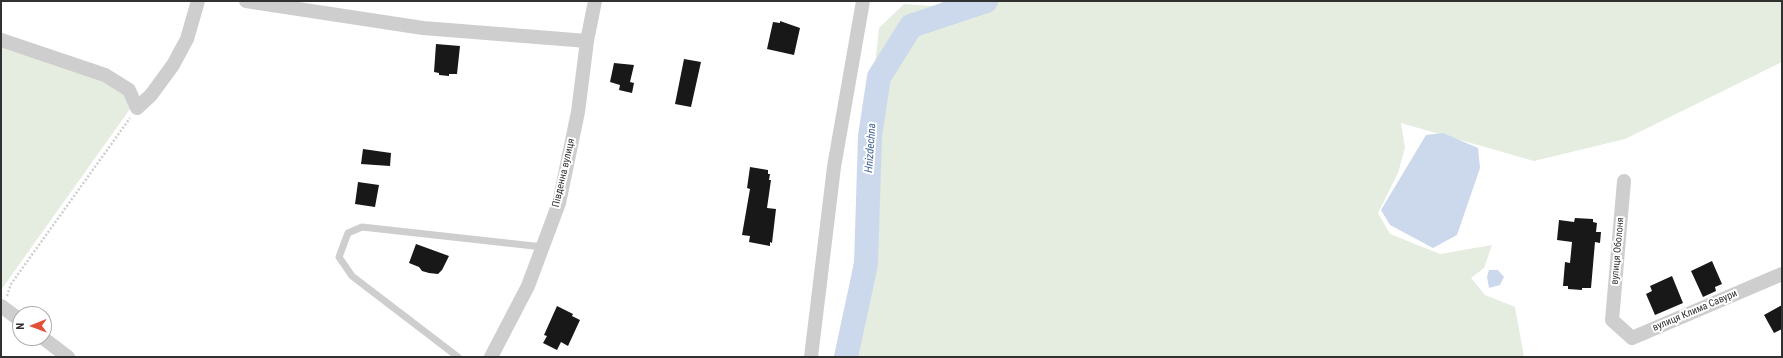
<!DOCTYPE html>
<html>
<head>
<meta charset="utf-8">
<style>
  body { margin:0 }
  #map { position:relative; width:1783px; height:358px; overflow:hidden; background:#fff; font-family:"Roboto Condensed",sans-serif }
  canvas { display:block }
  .frame { position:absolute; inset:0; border:2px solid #313131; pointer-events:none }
  .north { position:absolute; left:12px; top:306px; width:40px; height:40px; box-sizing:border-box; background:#fff; border:1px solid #adadad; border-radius:50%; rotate:269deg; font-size:11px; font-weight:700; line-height:16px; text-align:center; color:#313131 }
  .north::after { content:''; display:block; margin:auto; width:14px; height:18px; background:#e25038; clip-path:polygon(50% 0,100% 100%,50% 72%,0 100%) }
</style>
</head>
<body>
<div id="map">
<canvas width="1783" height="358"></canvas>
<div class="frame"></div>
<div class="north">N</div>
</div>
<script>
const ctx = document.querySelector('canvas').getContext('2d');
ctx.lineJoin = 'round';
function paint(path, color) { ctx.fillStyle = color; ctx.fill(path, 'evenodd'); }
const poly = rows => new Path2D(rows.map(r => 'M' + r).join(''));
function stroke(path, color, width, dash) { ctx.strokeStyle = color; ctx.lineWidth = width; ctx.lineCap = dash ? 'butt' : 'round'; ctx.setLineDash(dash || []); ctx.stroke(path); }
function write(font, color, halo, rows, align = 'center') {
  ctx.font = font + ' "Roboto Condensed",sans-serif'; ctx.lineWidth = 4; ctx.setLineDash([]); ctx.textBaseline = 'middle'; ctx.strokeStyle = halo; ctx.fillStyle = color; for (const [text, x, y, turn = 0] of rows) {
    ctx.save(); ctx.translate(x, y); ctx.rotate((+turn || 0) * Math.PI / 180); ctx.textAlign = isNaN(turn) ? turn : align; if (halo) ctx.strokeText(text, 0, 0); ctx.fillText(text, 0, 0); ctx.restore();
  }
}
paint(poly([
  [945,1,1782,1,1782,62,1625,139,1534,161,1401,123,1405,148,1398,173,1378,213,1390,234,1440,254,1492,245,1484,268,1471,278,1485,295,1515,307,1524,357,855,357,858,329,852,293,853,265,870,231,869,199,862,183,879,146,870,112,879,28,904,4,933,6],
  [1,46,89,75,125,93,130,109,1,290]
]), '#e4eddf');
paint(poly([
  [1443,133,1478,148,1480,168,1457,235,1433,248,1390,225,1381,210,1426,135],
  [1489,270,1498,270,1504,277,1500,285,1489,288,1487,277]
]), '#ccd9ec');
stroke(poly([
  [846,357,866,264,870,136,879,77,911,26,986,1]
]), '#ccd9ec', 24);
paint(poly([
  [780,21,800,28,794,55,767,49,773,22,780,23],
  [436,44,460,46,457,74,449,74,449,76,439,75,439,73,434,72],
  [684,59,701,62,691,107,675,104],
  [614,63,634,65,630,82,634,83,632,93,619,90,620,85,610,82],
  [363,149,391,153,390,166,361,164],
  [750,167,768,170,768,174,770,174,769,180,771,180,767,208,776,209,772,243,770,242,770,246,749,242,750,236,742,235,750,189,747,188],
  [358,182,379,185,375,207,355,204],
  [1575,218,1593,219,1593,222,1597,223,1596,232,1601,232,1600,243,1595,242,1591,288,1582,288,1582,290,1568,289,1568,286,1563,286,1565,262,1570,263,1572,242,1557,240,1559,220,1574,222],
  [416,244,449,256,442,270,438,274,429,273,422,271,419,267,409,263],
  [1712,261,1722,284,1715,287,1716,291,1703,297,1691,271],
  [1672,276,1683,303,1655,315,1646,294,1652,291,1650,286],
  [1782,305,1782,329,1774,333,1764,315],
  [557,306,573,314,572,316,580,320,568,346,561,342,557,350,543,343,547,336,544,335]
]), '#181818');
stroke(poly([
  [7,296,11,284,130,118]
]), '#cecece', 2.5, [2, 2]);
stroke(poly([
  [458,357,352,276,339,257,348,233,362,227,543,247]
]), '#cecece', 7);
stroke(poly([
  [246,1,423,28,587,41],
  [1,40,105,75,129,90,137,108,151,95,173,65,187,39,198,1],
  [1624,181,1612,320,1632,338,1782,274],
  [1,306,20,320],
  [43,338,68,357],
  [491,357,528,286,559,203,578,112,587,41,595,1],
  [811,357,834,167,863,1]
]), '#cecece', 14);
write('10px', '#313131', '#fff', [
  ["Південна вулиця",564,173,-77],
  ["вулиця Оболоня",1618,251,-85],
  ["вулиця Клима Савури",1695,311,-23]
]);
write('italic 11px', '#3f6092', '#fff', [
  ["Hnizdechna",871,148,-86]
]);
</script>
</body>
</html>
